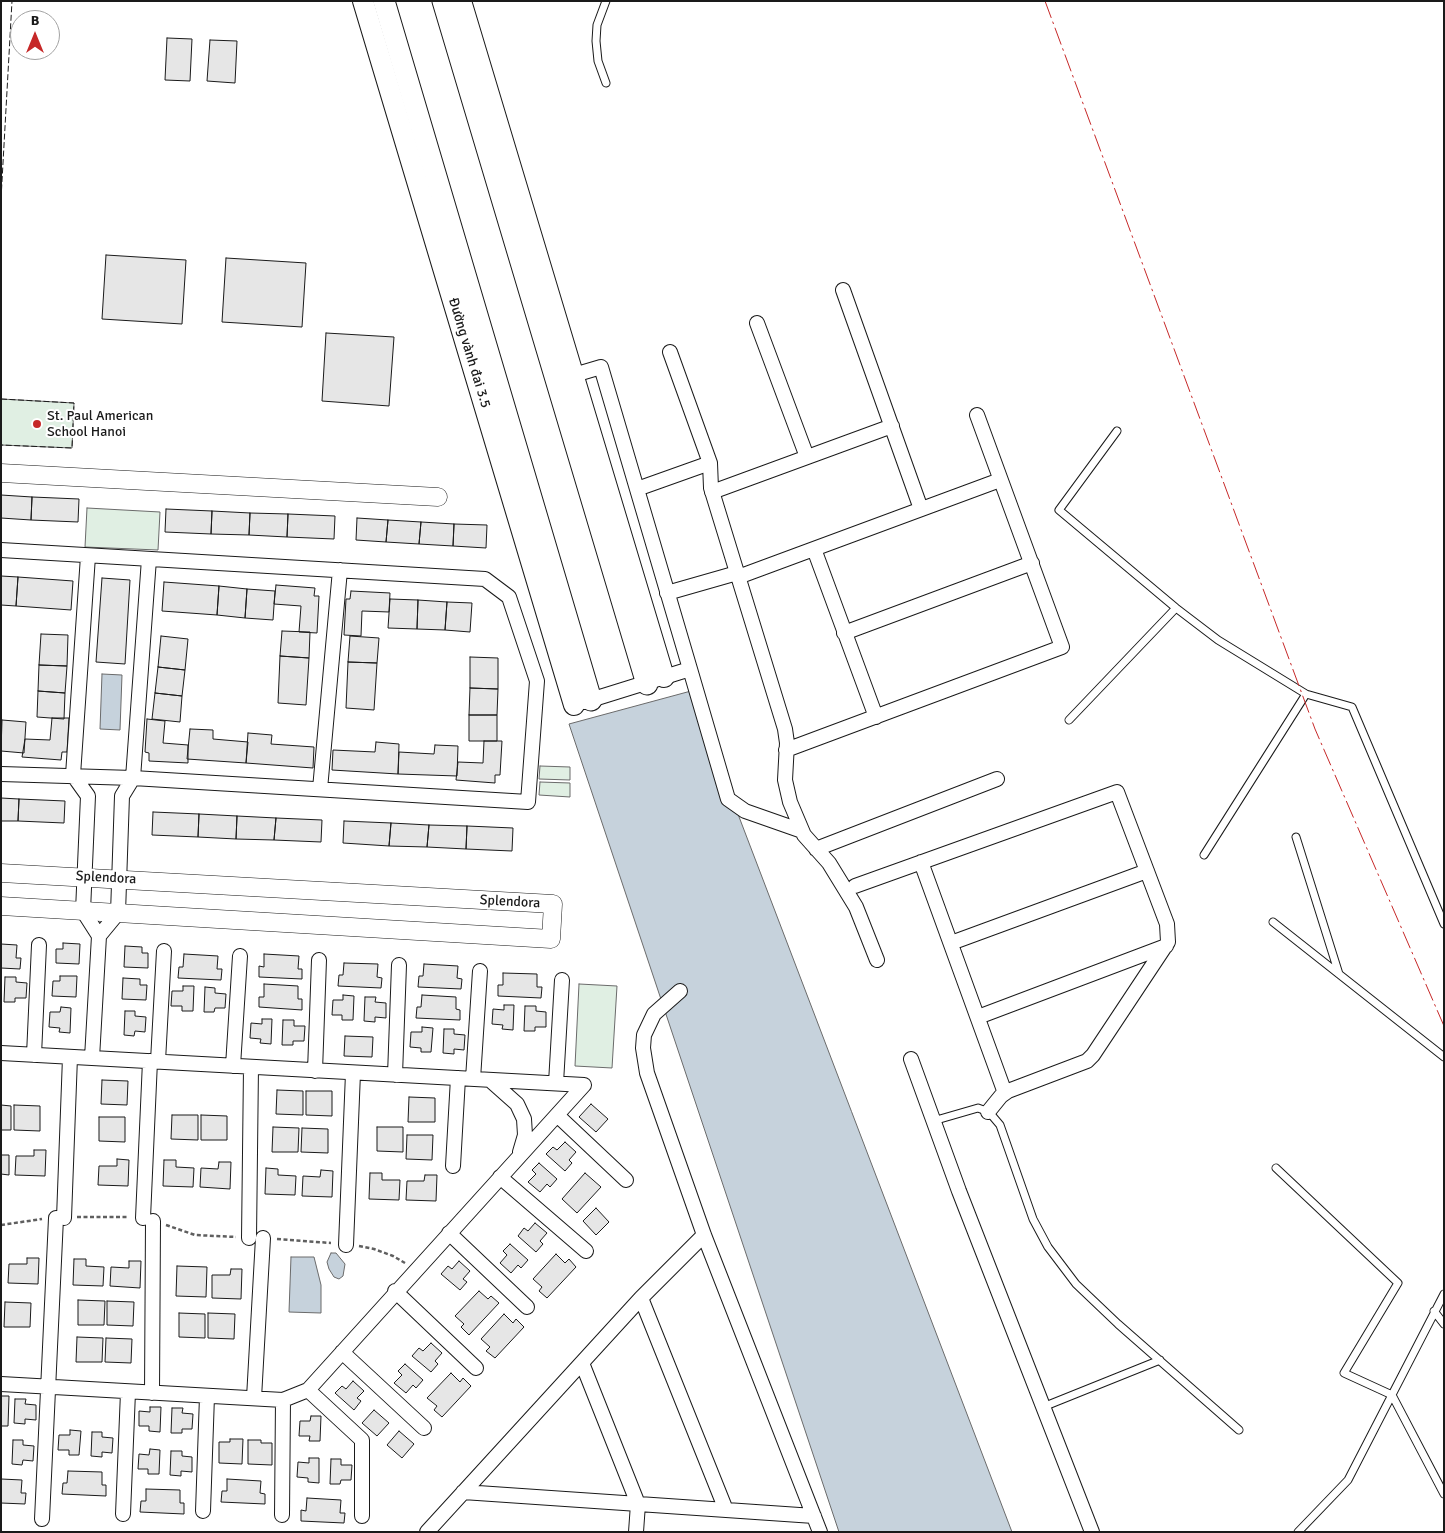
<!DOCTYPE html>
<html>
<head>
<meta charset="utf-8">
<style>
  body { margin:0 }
  #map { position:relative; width:1445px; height:1533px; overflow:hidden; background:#fff; font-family:Signika,sans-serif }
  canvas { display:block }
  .frame { position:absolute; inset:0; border:2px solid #1a1a1a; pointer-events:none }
  .north { position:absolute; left:10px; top:10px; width:50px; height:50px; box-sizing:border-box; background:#fff; border:1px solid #a3a3a3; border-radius:50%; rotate:0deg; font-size:14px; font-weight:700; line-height:20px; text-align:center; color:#1a1a1a }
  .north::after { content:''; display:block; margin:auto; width:18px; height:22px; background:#c62828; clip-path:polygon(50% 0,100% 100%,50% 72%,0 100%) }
</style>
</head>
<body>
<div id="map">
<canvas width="1445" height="1533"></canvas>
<div class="frame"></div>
<div class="north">B</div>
</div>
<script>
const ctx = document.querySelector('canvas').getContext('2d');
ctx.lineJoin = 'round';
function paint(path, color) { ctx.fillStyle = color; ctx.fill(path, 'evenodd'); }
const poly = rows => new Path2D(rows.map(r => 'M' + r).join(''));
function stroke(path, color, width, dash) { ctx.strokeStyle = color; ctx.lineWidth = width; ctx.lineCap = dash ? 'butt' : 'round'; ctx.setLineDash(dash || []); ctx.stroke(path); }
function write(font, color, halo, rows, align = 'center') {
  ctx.font = font + ' Signika,sans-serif'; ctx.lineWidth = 4; ctx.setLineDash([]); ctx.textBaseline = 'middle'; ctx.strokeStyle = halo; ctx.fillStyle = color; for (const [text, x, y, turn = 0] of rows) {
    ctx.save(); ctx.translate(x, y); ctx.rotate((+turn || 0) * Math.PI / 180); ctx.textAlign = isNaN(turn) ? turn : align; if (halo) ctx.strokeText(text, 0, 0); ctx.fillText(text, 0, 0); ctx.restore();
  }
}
const green = poly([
  [1,399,74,403,72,448,1,445,1,399],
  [87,508,160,512,158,550,85,547,87,508],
  [540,766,570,767,570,780,539,779,540,766],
  [540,782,570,783,570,797,539,795,540,782],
  [579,984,617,986,612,1068,575,1066,579,984]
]);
paint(green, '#e0efe3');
stroke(green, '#6a6a6a', 1);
const water = poly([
  [102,674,122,675,120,730,100,729,102,674],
  [691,691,1012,1532,839,1532,569,724,691,691],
  [331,1253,336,1253,345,1264,343,1276,339,1279,334,1277,329,1269,327,1262,331,1253],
  [291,1257,314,1257,321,1285,321,1313,289,1312,291,1257]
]);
paint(water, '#c6d2dc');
stroke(water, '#6a6a6a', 1);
const building = poly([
  [167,38,192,39,190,81,165,80,167,38],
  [210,40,237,41,235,83,207,81,210,40],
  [106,255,186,260,182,324,102,319,106,255],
  [226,258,306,263,302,327,222,322,226,258],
  [326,333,394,337,389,406,322,401,326,333],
  [1,495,32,497,31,520,1,518,1,495],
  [32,497,79,499,78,522,31,520,32,497],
  [166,509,212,511,211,534,165,532,166,509],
  [212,511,250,513,249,535,211,534,212,511],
  [250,513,288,514,287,537,249,535,250,513],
  [288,514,335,516,334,539,287,537,288,514],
  [357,518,388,520,386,542,356,540,357,518],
  [388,520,421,522,419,544,386,542,388,520],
  [421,522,454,524,453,546,419,544,421,522],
  [454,524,487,525,486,548,453,546,454,524],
  [1,576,18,577,16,606,1,605,1,576],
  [18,577,73,581,71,610,16,606,18,577],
  [102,578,130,580,125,664,96,662,102,578],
  [164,582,219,586,217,615,162,611,164,582],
  [276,585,315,588,314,596,319,596,317,633,299,632,301,606,274,604,276,585],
  [219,586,247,589,245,618,217,615,219,586],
  [247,589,275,591,273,620,245,618,247,589],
  [351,591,390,593,389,612,362,611,361,636,344,635,346,599,350,599,351,591],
  [390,599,418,600,417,629,388,628,390,599],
  [418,600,447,602,445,630,417,629,418,600],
  [447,602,472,603,470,632,445,630,447,602],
  [282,631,310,632,309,658,280,656,282,631],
  [41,634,68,635,67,666,39,665,41,634],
  [161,636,188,639,185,670,158,667,161,636],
  [350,636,379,638,377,663,348,662,350,636],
  [280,656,309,658,306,705,278,703,280,656],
  [470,657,498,658,498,689,470,688,470,657],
  [348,662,377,663,374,710,346,708,348,662],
  [39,665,67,666,65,693,38,691,39,665],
  [158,667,185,670,182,696,155,693,158,667],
  [470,688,498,689,497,715,469,715,470,688],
  [38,691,65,693,64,719,37,717,38,691],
  [155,693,182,696,180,722,152,719,155,693],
  [469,715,497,715,497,741,469,741,469,715],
  [52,718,69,718,67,752,62,752,61,760,22,757,25,739,50,740,52,718],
  [147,719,165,721,163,743,188,745,188,763,149,761,149,753,145,752,147,719],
  [2,720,26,722,24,753,1,751,2,720],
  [190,729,213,730,213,739,248,742,246,763,187,759,190,729],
  [248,733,272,735,271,744,314,747,313,768,246,763,248,733],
  [484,741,502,741,500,775,495,775,495,783,456,780,458,762,483,763,484,741],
  [376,742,399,744,398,774,332,770,333,750,375,752,376,742],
  [435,745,458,746,457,776,398,774,399,752,434,754,435,745],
  [1,798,19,799,18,821,1,821,1,798],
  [19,799,65,801,64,823,18,821,19,799],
  [153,812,199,814,198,837,152,835,153,812],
  [199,814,237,816,236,839,198,837,199,814],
  [237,816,276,818,274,840,236,839,237,816],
  [276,818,322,820,321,842,274,840,276,818],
  [344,821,391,823,389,846,343,843,344,821],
  [391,823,429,825,427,847,389,846,391,823],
  [429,825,467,826,466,849,427,847,429,825],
  [467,826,513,828,512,851,466,849,467,826],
  [63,943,80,944,79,964,56,963,56,949,63,949,63,943],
  [1,944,17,945,16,958,21,958,20,969,1,968,1,944],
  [125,946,142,947,142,953,148,953,148,968,124,967,125,946],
  [184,954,218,956,217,969,222,969,221,980,178,978,179,967,183,967,184,954],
  [264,954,299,956,298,969,302,969,302,979,259,977,259,966,264,967,264,954],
  [344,963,378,964,377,977,382,978,381,988,338,986,339,975,343,975,344,963],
  [424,964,458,966,457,978,462,979,461,989,418,987,419,976,423,976,424,964],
  [503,973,537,974,537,987,542,987,541,998,498,996,498,985,503,985,503,973],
  [60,976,77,976,76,997,52,996,53,981,60,981,60,976],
  [5,977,16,977,16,982,27,983,26,998,15,998,15,1002,4,1002,5,977],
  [123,978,140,979,140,985,147,985,146,1000,122,999,123,978],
  [264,984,298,986,298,999,302,999,302,1010,259,1007,259,997,264,997,264,984],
  [183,986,194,986,193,1011,182,1011,182,1006,171,1006,172,991,183,991,183,986],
  [205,987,215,988,215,993,226,994,225,1008,215,1008,214,1012,204,1012,205,987],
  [343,995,354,996,353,1020,342,1020,342,1015,332,1015,333,1000,343,1000,343,995],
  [422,995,456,997,456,1009,460,1010,460,1020,416,1018,417,1007,421,1007,422,995],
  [365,997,376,997,375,1002,386,1003,386,1018,375,1017,375,1022,364,1021,365,997],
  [504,1005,514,1005,513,1030,502,1029,503,1025,492,1024,493,1009,504,1010,504,1005],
  [525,1006,536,1006,536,1011,546,1012,546,1027,535,1027,535,1031,524,1031,525,1006],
  [61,1007,71,1008,70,1033,59,1032,60,1028,49,1027,50,1012,60,1012,61,1007],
  [125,1011,135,1011,135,1016,146,1017,145,1032,135,1031,134,1036,124,1035,125,1011],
  [262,1019,272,1019,271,1044,260,1043,261,1039,250,1038,251,1023,262,1024,262,1019],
  [283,1020,294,1020,294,1026,305,1026,304,1041,293,1041,293,1045,282,1045,283,1020],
  [422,1027,433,1028,431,1052,421,1052,421,1048,410,1047,411,1032,422,1032,422,1027],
  [444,1029,454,1029,454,1034,465,1035,464,1050,454,1049,454,1054,443,1053,444,1029],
  [345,1036,373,1037,372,1057,344,1056,345,1036],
  [102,1080,128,1081,127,1105,101,1104,102,1080],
  [277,1090,303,1091,303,1115,276,1114,277,1090],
  [306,1091,332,1091,332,1116,306,1115,306,1091],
  [409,1097,435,1098,435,1122,408,1122,409,1097],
  [591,1104,608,1119,596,1132,579,1117,591,1104],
  [1,1105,11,1106,11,1130,1,1130,1,1105],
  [14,1105,40,1106,40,1131,14,1130,14,1105],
  [172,1115,198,1115,198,1140,171,1139,172,1115],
  [201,1115,227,1116,227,1140,201,1140,201,1115],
  [99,1117,125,1117,125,1142,99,1141,99,1117],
  [273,1127,299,1128,298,1152,272,1152,273,1127],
  [377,1127,403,1127,403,1152,377,1151,377,1127],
  [302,1128,328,1129,328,1153,301,1152,302,1128],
  [407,1135,433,1135,432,1160,406,1159,407,1135],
  [565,1142,576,1152,569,1160,572,1163,565,1171,546,1154,553,1147,557,1150,565,1142],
  [34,1150,46,1150,45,1176,15,1175,16,1156,34,1156,34,1150],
  [1,1155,9,1155,9,1175,1,1174,1,1155],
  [117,1159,129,1160,128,1186,98,1185,99,1166,117,1166,117,1159],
  [164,1160,176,1160,176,1167,194,1168,193,1187,163,1186,164,1160],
  [219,1162,231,1162,230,1189,200,1187,201,1168,218,1169,219,1162],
  [539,1163,557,1179,550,1187,547,1184,540,1192,528,1182,536,1174,532,1170,539,1163],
  [266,1168,278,1169,278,1175,296,1176,295,1195,265,1194,266,1168],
  [321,1170,333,1171,332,1197,302,1196,303,1176,320,1177,321,1170],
  [370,1173,382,1173,382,1180,400,1180,399,1200,369,1199,370,1173],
  [585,1173,601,1187,577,1213,562,1199,585,1173],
  [425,1175,437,1175,436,1201,406,1200,407,1181,424,1181,425,1175],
  [596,1208,609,1222,596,1235,583,1221,596,1208],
  [535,1223,547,1233,540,1241,543,1244,536,1252,518,1236,524,1228,528,1231,535,1223],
  [510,1244,528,1260,521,1268,518,1265,511,1273,500,1263,507,1255,503,1251,510,1244],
  [556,1254,565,1263,569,1259,576,1267,547,1298,539,1291,542,1287,533,1279,556,1254],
  [27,1258,39,1258,38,1284,8,1283,9,1264,27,1264,27,1258],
  [74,1259,86,1259,86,1266,104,1267,103,1286,73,1285,74,1259],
  [129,1261,141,1261,140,1288,110,1286,111,1267,129,1268,129,1261],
  [459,1261,470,1271,463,1279,467,1282,460,1290,441,1274,448,1266,452,1269,459,1261],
  [177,1266,207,1267,206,1297,176,1296,177,1266],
  [231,1269,242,1269,241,1299,212,1298,212,1275,230,1275,231,1269],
  [479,1291,488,1299,491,1296,499,1303,469,1335,461,1327,464,1324,455,1316,479,1291],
  [78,1300,105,1301,104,1325,78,1325,78,1300],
  [107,1301,134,1302,133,1326,107,1325,107,1301],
  [5,1302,31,1303,30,1327,4,1327,5,1302],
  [179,1313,205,1314,205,1338,179,1337,179,1313],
  [208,1313,235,1314,234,1339,208,1338,208,1313],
  [504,1314,513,1323,516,1319,524,1327,495,1358,486,1351,490,1347,481,1339,504,1314],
  [77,1337,103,1338,102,1362,76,1362,77,1337],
  [106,1338,132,1339,131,1363,105,1362,106,1338],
  [431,1343,442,1353,435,1361,438,1364,431,1372,412,1356,419,1348,423,1351,431,1343],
  [405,1364,423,1380,416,1388,413,1385,406,1393,394,1383,402,1375,398,1371,405,1364],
  [451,1373,460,1382,463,1378,471,1386,442,1417,434,1410,437,1406,427,1398,451,1373],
  [353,1381,364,1391,357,1398,361,1401,354,1410,335,1393,342,1386,346,1389,353,1381],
  [1,1396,9,1396,8,1426,1,1426,1,1396],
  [15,1399,26,1399,25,1404,36,1405,36,1420,25,1419,25,1424,14,1423,15,1399],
  [150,1407,161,1407,160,1432,149,1431,149,1426,139,1426,139,1411,150,1412,150,1407],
  [172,1408,183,1408,182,1413,193,1414,192,1429,182,1429,182,1433,171,1433,172,1408],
  [374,1410,389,1423,377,1436,362,1423,374,1410],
  [311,1416,321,1416,320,1441,309,1441,310,1436,299,1436,300,1421,310,1421,311,1416],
  [70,1430,81,1431,79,1455,69,1455,69,1450,58,1450,59,1435,70,1435,70,1430],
  [399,1431,414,1444,402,1458,387,1445,399,1431],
  [92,1432,102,1432,102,1437,113,1438,112,1453,102,1452,102,1457,91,1456,92,1432],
  [230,1439,243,1439,242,1464,219,1463,219,1442,230,1442,230,1439],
  [13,1440,23,1440,23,1445,34,1446,33,1461,23,1460,22,1465,12,1464,13,1440],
  [248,1440,261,1440,261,1443,272,1443,272,1465,248,1464,248,1440],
  [150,1449,160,1450,159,1474,148,1474,148,1469,138,1469,139,1454,149,1455,150,1449],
  [171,1451,182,1451,182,1456,192,1457,192,1472,181,1471,181,1476,170,1475,171,1451],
  [309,1458,319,1458,319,1483,308,1482,308,1478,297,1477,298,1462,309,1463,309,1458],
  [331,1459,341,1459,341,1465,352,1465,351,1480,341,1480,340,1484,330,1484,331,1459],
  [68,1471,102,1472,102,1485,106,1485,106,1496,62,1494,63,1483,67,1483,68,1471],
  [1,1479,22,1480,21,1493,26,1493,25,1504,1,1503,1,1479],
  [227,1479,261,1481,260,1493,265,1494,265,1504,221,1502,222,1491,227,1491,227,1479],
  [146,1489,180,1490,180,1503,184,1503,184,1514,140,1512,141,1501,146,1501,146,1489],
  [307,1498,341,1500,340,1513,345,1513,344,1523,301,1521,301,1510,306,1511,307,1498]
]);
paint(building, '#e6e6e6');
stroke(building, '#1a1a1a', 1);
const service = poly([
  [606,83,598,61,596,41,597,25,606,1],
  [1117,431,1059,510,1176,608,1218,640,1306,694,1352,707,1444,924],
  [1069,720,1176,608],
  [1296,837,1339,974],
  [1204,855,1306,694],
  [1273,922,1444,1057],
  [933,1121,978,1108,989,1112,1000,1125,1033,1219,1048,1247,1076,1284,1118,1324,1239,1430],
  [1276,1168,1398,1283,1344,1373,1392,1395,1444,1494],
  [1434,1311,1444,1324],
  [1043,1407,1160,1360],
  [1298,1532,1348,1480,1444,1294]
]);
const minor = poly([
  [843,290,921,509],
  [757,323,807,457],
  [670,352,710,463,711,488,785,729,787,743,785,780,790,802,804,835,829,863,856,907,877,960],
  [574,375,601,367,690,669],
  [637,489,710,463],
  [712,492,892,426],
  [814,549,876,717],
  [1,550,485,579,509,597,537,681,528,802,133,778,1,774],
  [88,556,73,775,88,796,83,911,99,936],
  [738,577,1000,480],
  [667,593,737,573],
  [844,633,1032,563],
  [584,702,690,669,728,799,745,811,802,831],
  [786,750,1062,647,977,415],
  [320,789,340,570],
  [816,849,997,779],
  [921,862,1005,1093],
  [855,886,1117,792,1167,924,1168,942,1093,1055,1087,1061,1008,1091,1001,1096,988,1112],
  [951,943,1147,871],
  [680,991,654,1014,644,1035,643,1048,647,1073,704,1235,820,1532],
  [978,1017,1166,946],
  [1,1053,584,1085],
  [34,1055,39,945],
  [92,1058,99,936,118,913,122,796,133,778,149,559],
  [911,1059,959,1191,1092,1532],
  [158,1061,164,951],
  [233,1066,240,956],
  [315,1071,319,960],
  [395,1075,399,965],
  [473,1079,480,971],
  [490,1080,517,1104,524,1119,525,1135,520,1152],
  [556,1083,562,980],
  [557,1115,626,1180],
  [453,1166,458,1078],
  [500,1177,586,1251],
  [64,1218,70,1057],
  [143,1218,150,1061],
  [449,1233,527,1307],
  [249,1238,251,1067],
  [346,1245,353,1073],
  [395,1291,476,1368],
  [641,1298,726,1510],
  [342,1352,424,1428],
  [582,1363,638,1504,636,1532],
  [1,1384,283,1400,308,1390,584,1085],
  [308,1390,362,1440,362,1516],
  [152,1393,153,1221],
  [254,1398,263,1238],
  [463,1492,814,1516],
  [203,1511,207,1396],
  [123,1514,128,1392],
  [282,1515,283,1400],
  [42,1519,56,1218],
  [427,1532,641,1298,704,1235]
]);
const tertiary = poly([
  [1,473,438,497],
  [1,873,553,904,551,939,1,906]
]);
const secondary = poly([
  [363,1,574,705],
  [461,1,664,677]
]);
const primary = poly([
  [384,1,591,700],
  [443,1,647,684]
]);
stroke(service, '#1a1a1a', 9);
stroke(minor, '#1a1a1a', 16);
stroke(tertiary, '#1a1a1a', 19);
stroke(secondary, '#1a1a1a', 22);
stroke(primary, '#1a1a1a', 23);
stroke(poly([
  [77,1217,129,1217],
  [1,1225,42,1219],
  [166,1225,195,1235,236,1237],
  [277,1239,331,1243],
  [359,1246,374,1249,393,1256,405,1263]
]), '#5f5f5f', 2.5, [4, 2.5]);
stroke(service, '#fff', 7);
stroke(minor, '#fff', 14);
stroke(tertiary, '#fff', 18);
stroke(secondary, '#fff', 20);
stroke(primary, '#fff', 21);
stroke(poly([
  [1,199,12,1],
  [1,399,74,403,72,448,1,445]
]), '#1a1a1a', 1, [6, 2.5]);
stroke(poly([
  [1045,1,1315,729,1444,1026]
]), '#c62828', 1, [18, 4, 2.5, 4]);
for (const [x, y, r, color] of [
  [37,424,5,"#c62828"]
]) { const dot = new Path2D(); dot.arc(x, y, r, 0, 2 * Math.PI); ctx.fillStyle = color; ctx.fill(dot); stroke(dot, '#fff', 2); }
write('14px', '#1a1a1a', '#fff', [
  ["Đường vành đai 3.5",469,353,73],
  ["Splendora",106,878,3],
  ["Splendora",510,902,3]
]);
write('14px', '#1a1a1a', '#fff', [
  ["St. Paul American",47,416],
  ["School Hanoi",47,432]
], 'left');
</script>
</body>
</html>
